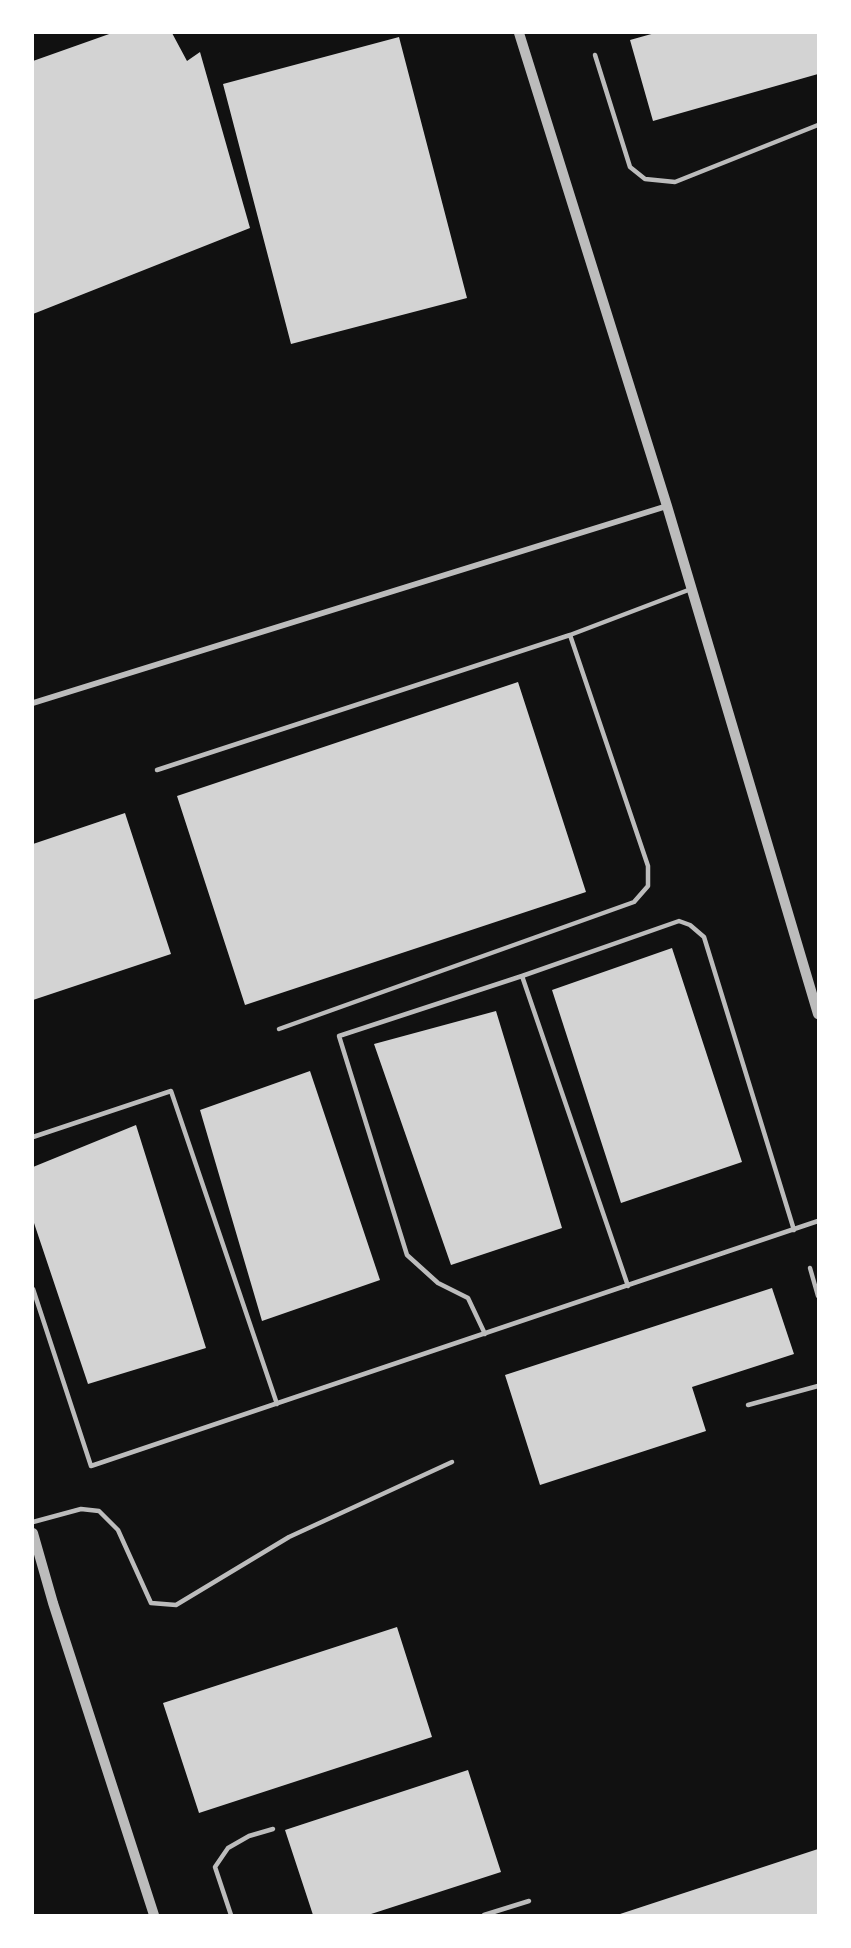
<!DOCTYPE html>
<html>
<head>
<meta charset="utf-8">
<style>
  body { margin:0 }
  #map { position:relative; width:851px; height:1948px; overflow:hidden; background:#111; font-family:Signika,sans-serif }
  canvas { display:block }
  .frame { position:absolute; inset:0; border:34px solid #fff; pointer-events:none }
</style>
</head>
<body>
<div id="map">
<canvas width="851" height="1948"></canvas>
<div class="frame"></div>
</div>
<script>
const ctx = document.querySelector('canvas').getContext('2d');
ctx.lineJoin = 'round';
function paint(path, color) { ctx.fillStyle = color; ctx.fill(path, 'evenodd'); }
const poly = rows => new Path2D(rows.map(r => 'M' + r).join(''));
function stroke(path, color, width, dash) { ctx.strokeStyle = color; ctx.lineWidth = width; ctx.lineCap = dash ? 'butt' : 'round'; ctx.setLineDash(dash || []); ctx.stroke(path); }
paint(poly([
  [112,33,172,33,187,61,200,52,250,228,33,314,33,61],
  [655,33,818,33,818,74,653,121,630,40],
  [399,37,467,298,291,344,223,84],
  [518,682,586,892,245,1005,177,796],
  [125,813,171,954,33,1000,33,844],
  [672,948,742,1162,621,1203,552,990],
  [496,1011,562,1228,451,1265,374,1044],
  [310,1071,380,1280,262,1321,200,1110],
  [136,1125,206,1348,88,1384,33,1220,33,1167],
  [772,1288,794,1354,692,1387,706,1431,540,1485,505,1375],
  [397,1627,432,1737,199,1813,163,1703],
  [468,1770,501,1872,368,1915,313,1915,285,1830],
  [818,1849,818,1915,617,1915]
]), '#d3d3d3');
stroke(poly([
  [595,55,630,167,645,179,675,182,818,125],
  [157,770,570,635,691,589],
  [522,976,628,1286],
  [279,1029,634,902,648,886,648,866,570,635],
  [33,1137,171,1091,277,1404],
  [810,1268,818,1296],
  [33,1289,91,1466,818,1221],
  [485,1334,468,1298,438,1283,407,1255,339,1036,522,976,679,921,690,925,704,937,794,1230],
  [748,1405,818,1386],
  [33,1522,81,1509,99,1511,118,1530,151,1603,176,1605,289,1537,452,1462],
  [231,1915,215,1867,228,1848,249,1836,273,1829],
  [484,1915,529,1901]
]), '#bcbcbc', 4.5);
stroke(poly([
  [33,703,667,506]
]), '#bcbcbc', 6);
stroke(poly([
  [519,33,667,506,818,1014],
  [33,1533,53,1603,154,1915]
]), '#bcbcbc', 10);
</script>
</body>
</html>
